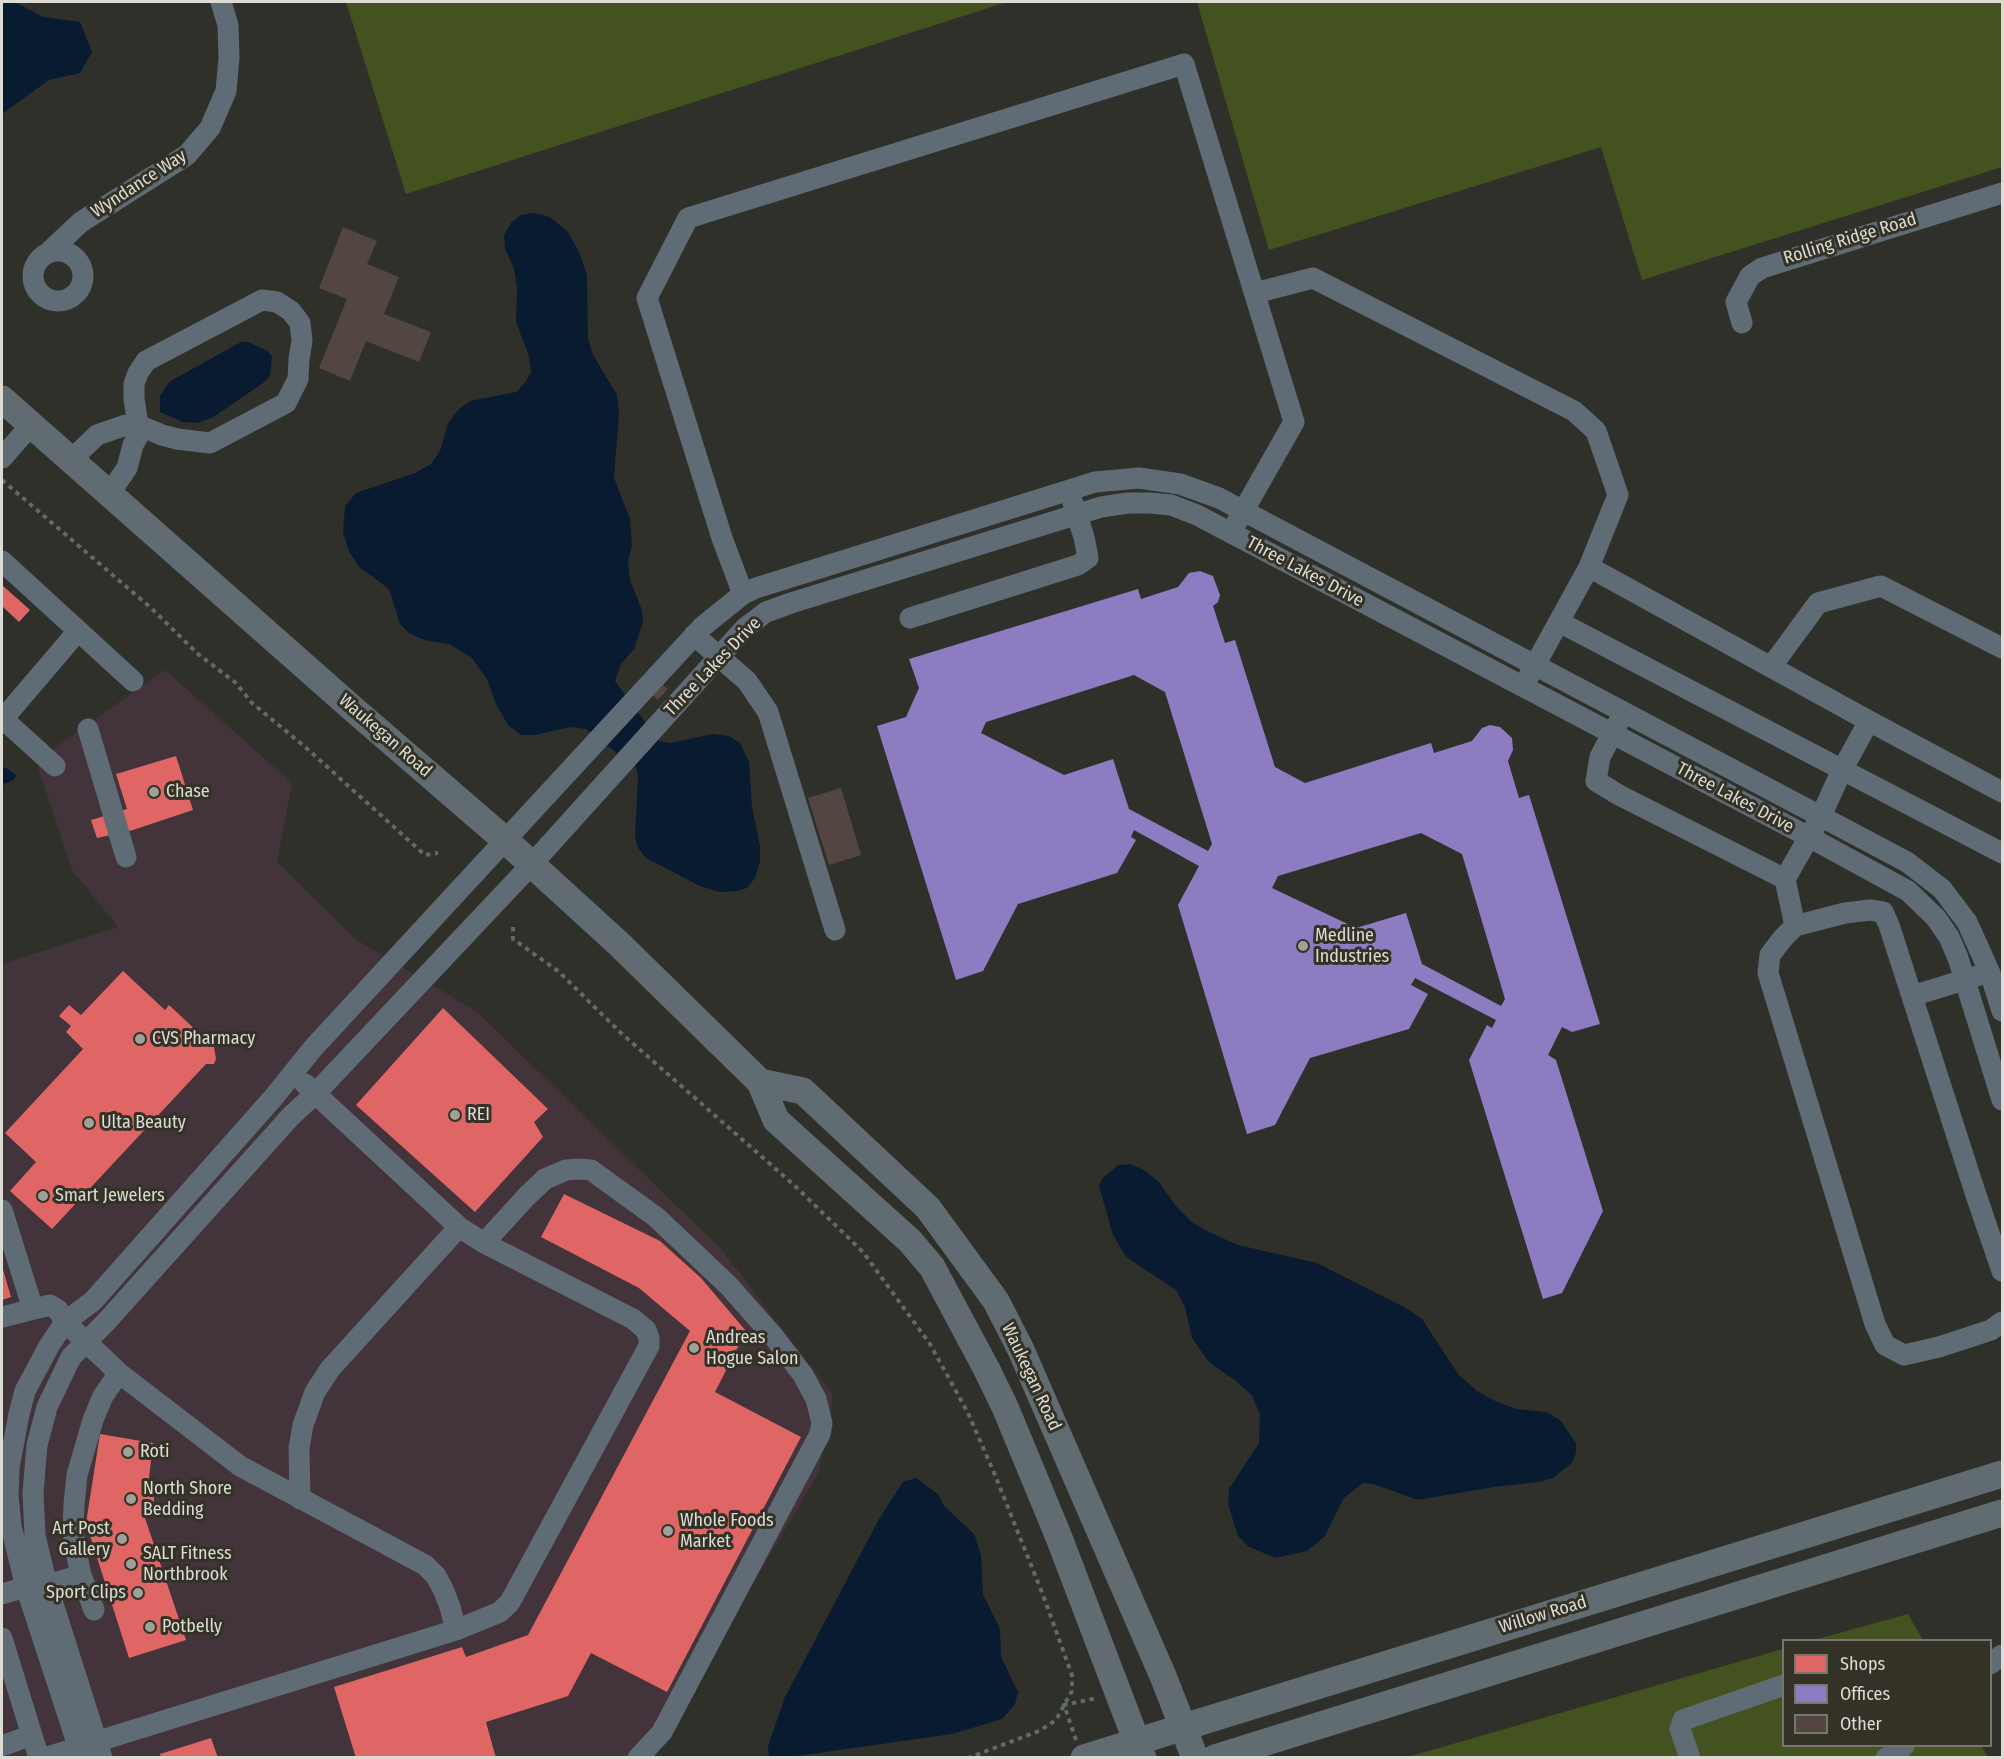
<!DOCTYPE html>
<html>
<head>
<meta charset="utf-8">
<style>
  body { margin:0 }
  #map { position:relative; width:2004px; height:1759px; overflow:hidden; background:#30302a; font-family:"Fira Sans Condensed",sans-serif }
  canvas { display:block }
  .frame { position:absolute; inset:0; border:3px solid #dcdbd4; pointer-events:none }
  .legend { position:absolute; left:1782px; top:1639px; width:210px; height:108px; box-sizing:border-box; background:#343226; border:2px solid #77766c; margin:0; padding:8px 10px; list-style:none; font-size:18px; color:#dcdbd4 }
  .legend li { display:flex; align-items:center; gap:12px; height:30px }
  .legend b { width:30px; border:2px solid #77766c }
</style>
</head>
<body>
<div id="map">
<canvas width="2004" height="1759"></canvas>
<div class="frame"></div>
<ul class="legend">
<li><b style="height:16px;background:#e06666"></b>Shops</li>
<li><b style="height:16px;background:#8e7cc3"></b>Offices</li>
<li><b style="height:16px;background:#534641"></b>Other</li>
</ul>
</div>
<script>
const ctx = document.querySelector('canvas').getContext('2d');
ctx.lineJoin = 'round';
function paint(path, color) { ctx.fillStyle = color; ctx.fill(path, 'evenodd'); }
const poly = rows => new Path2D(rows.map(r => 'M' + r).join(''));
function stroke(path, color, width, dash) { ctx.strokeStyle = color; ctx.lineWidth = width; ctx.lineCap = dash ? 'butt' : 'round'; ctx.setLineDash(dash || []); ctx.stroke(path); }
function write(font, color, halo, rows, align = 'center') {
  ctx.font = font + ' "Fira Sans Condensed",sans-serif'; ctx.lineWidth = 6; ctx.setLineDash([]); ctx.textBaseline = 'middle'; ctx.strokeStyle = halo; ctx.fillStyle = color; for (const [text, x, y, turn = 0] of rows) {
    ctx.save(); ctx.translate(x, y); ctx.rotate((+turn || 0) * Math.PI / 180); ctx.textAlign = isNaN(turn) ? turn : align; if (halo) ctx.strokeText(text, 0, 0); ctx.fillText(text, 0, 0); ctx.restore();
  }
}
paint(poly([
  [165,670,292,783,277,862,355,939,477,1012,721,1249,833,1395,819,1472,651,1757,2,1757,2,964,118,927,72,870,36,761]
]), '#43333a');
paint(poly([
  [346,2,1007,2,406,194],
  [1197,2,2002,2,2002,167,1642,280,1601,147,1269,250],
  [1908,1614,1923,1640,1814,1640],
  [1783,1649,1784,1746,1981,1746,1988,1757,1404,1758]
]), '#43521e');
paint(poly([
  [2,2,15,2,43,17,80,22,92,52,80,73,49,80,2,114],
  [534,213,550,217,568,232,579,252,587,275,588,338,593,355,617,395,619,413,614,478,630,519,632,546,628,561,630,580,642,610,643,622,634,649,621,664,615,681,659,741,670,743,713,734,729,736,740,743,749,762,752,807,760,846,760,862,755,878,747,888,737,891,719,892,700,886,646,858,638,848,635,837,638,775,636,768,586,729,570,727,536,735,521,735,508,725,496,704,487,679,471,657,449,644,424,640,409,633,400,624,389,589,358,566,349,551,343,533,345,506,356,493,415,473,431,464,440,451,448,423,458,410,470,401,516,392,524,384,531,372,529,356,516,322,517,288,514,268,505,249,504,235,511,223,521,215],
  [241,342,248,342,268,351,272,357,270,376,263,383,212,418,197,423,183,422,160,412,160,396,169,382],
  [2,767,6,768,16,775,14,780,2,785],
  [1130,1164,1144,1170,1158,1181,1176,1206,1193,1223,1209,1232,1238,1245,1317,1263,1406,1308,1422,1319,1458,1374,1477,1391,1497,1402,1517,1409,1546,1412,1560,1420,1576,1443,1576,1453,1572,1463,1553,1478,1539,1482,1494,1487,1418,1500,1373,1484,1363,1483,1344,1498,1325,1536,1307,1551,1276,1558,1249,1547,1238,1536,1228,1504,1229,1489,1259,1443,1260,1414,1252,1396,1236,1381,1210,1363,1201,1351,1192,1338,1185,1307,1176,1290,1126,1257,1113,1235,1099,1186,1103,1178,1118,1165],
  [916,1478,938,1494,944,1506,974,1534,981,1555,983,1594,1000,1629,1001,1657,1018,1692,1015,1704,1002,1719,952,1734,790,1757,769,1756,768,1746,785,1697,879,1519,903,1482]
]), '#081b31');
paint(poly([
  [2,585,30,610,19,622,2,606],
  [176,756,193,810,133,830,97,838,91,820,127,809,116,774],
  [123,971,165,1010,169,1005,214,1047,216,1059,214,1064,206,1064,52,1229,10,1191,36,1162,5,1133,83,1049,66,1032,71,1026,59,1016,69,1005,81,1015],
  [443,1008,548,1109,534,1122,543,1137,475,1212,356,1105],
  [564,1194,660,1241,701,1278,746,1331,715,1392,801,1437,667,1692,591,1653,568,1696,486,1722,496,1758,356,1758,334,1687,462,1647,466,1657,528,1635,690,1331,639,1288,541,1237],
  [2,1266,11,1297,2,1300],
  [100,1434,153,1443,148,1487,154,1497,154,1505,150,1512,144,1515,186,1640,129,1658,86,1523],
  [211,1738,218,1758,161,1758,160,1754]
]), '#e06666');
paint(poly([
  [1200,571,1213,576,1220,595,1218,602,1213,606,1225,643,1235,640,1275,767,1305,783,1431,743,1434,753,1472,741,1482,728,1490,725,1500,727,1512,738,1513,750,1508,761,1519,798,1529,795,1600,1024,1572,1032,1562,1027,1548,1055,1556,1060,1603,1211,1562,1293,1543,1299,1469,1060,1487,1025,1492,1028,1496,1020,1415,978,1411,985,1428,994,1409,1029,1310,1058,1275,1125,1247,1134,1178,905,1199,866,1134,830,1131,837,1136,840,1117,873,1018,904,983,971,956,980,877,726,906,717,919,688,909,659,1138,589,1141,599,1178,587,1189,573],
  [1134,675,1165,692,1212,844,1208,851,1129,809,1113,759,1064,775,981,733,986,722],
  [1421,833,1462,854,1505,999,1501,1006,1422,964,1406,913,1356,928,1272,888,1278,876]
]), '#8e7cc3');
paint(poly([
  [343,227,377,241,367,264,399,277,384,314,431,332,419,362,366,341,350,381,319,368,347,299,319,288],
  [660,682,668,689,658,700,650,693],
  [841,788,861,855,829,865,808,798]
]), '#534641');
stroke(poly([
  [2,480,150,607,198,654,236,683,252,703,304,746,425,855,438,853],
  [513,927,513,939,558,971,621,1033,794,1185,863,1252,930,1344,968,1413,995,1475,1043,1595,1072,1675,1072,1691,1056,1720,1039,1731,968,1758],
  [1076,1740,1064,1705,1097,1698]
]), '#60696c', 4, [4.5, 4.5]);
stroke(poly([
  '33 276a25 25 0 1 1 50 0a25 25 0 1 1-50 0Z',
  [49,252,81,222,187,155,210,128,226,91,229,58,228,25,221,2],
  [1255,293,1313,278,1574,411,1596,431,1618,495,1589,567,1869,721,2002,792],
  [1742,323,1736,302,1750,276,1762,268,2002,193],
  [2,458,31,425],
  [71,460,97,435,126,425,138,425,162,435,177,439,210,443,286,403,298,379,299,359,302,341,300,323,291,311,277,302,262,300,146,361,138,373,134,384,134,399,138,425,138,436,133,445,127,468,109,494],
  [2,561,133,681],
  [743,594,722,538,647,298,688,218,1184,64,1294,422,1237,522],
  [910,618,1078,565,1088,558,1084,537,1073,503],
  [1559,622,2002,853],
  [694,635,747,681,768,712,835,930],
  [1771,667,1818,603,1881,586,2002,648],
  [1529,676,1589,567],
  [2,718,55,766],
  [3,719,78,631],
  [1618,723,1600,757,1596,781,1619,795,1785,879],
  [88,729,126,857],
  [1795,926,1785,879,1821,816,1842,770,1869,721],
  [1912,996,1977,976],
  [2,1210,33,1309],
  [484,1243,527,1196,545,1179,566,1170,579,1169,591,1170,656,1217,728,1285,774,1337,803,1375,816,1399,822,1423,820,1434,662,1732,638,1758],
  [2002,1271,1975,1192,1889,925,1883,912,1870,910,1845,913,1795,926,1783,938,1770,955,1768,973,1875,1324,1885,1345,1904,1355,1939,1347,1991,1330,2002,1322],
  [2,1317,50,1305,58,1310,65,1322,119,1373,240,1466,425,1565,436,1576,443,1589,450,1607,456,1630],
  [300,1499,299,1448,303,1425,315,1392,330,1369,459,1227],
  [2,1594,26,1587,47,1585,81,1575],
  [94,1610,81,1575,76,1552,73,1530,74,1504,77,1475,93,1420,103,1396,119,1373],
  [2,1638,39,1758],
  [1990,1664,2002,1655],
  [2,1746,32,1735],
  [44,1758,456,1630,500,1612,510,1602,649,1346,649,1338,646,1330,633,1319,484,1243,459,1227,305,1084],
  [82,1758,26,1587,11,1526,8,1495,9,1468,19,1414,25,1391,49,1346,65,1322,93,1301,273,1098,314,1047,702,627,743,594,756,588,1095,482,1139,478,1180,484,1219,498,1907,862,1942,889,1967,922,1990,973,2002,1011],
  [102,1758,47,1585,35,1536,33,1493,37,1445,47,1407,71,1357,106,1322,291,1116,315,1094,532,864,745,628,766,612,791,603,1101,507,1128,503,1150,503,1171,505,1197,515,1809,837,1908,891,1936,918,1949,937,1958,958,2002,1100],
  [1690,1758,1680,1729,1683,1720,1784,1685],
  [1886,1758,1904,1746]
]), '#5f6c75', 21);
stroke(poly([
  [2,399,352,708,505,840,619,944,760,1082,776,1120,910,1241,932,1267,986,1368,1005,1407,1058,1535,1143,1758],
  [760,1082,803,1091,928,1208,996,1301,1021,1350,1163,1676,1195,1758],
  [1084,1758,2002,1474],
  [1215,1758,2002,1513]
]), '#606c72', 27);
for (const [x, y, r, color] of [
  [154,792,6,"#a09f98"],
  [1303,946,6,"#a09f98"],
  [140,1039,6,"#a09f98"],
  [455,1115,6,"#a09f98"],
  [89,1123,6,"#a09f98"],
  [43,1196,6,"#a09f98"],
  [694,1348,6,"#a09f98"],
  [128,1452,6,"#a09f98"],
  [131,1499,6,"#a09f98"],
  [668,1531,6,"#a09f98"],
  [122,1539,6,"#a09f98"],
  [131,1564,6,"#a09f98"],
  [138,1593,6,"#a09f98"],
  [150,1627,6,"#a09f98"]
]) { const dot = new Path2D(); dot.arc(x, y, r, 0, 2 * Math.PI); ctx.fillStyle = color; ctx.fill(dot); stroke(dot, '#343226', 2); }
write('18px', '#dcdbd4', '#343226', [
  ["Wyndance Way",139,184,-33],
  ["Rolling Ridge Road",1850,239,-17],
  ["Three Lakes Drive",1305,572,28],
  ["Three Lakes Drive",713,667,-46],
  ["Waukegan Road",385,736,41],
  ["Three Lakes Drive",1735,798,28],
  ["Waukegan Road",1031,1377,65],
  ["Willow Road",1543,1615,-17]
]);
write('18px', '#dcdbd4', '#343226', [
  ["Chase",166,792],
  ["Medline",1315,936],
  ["Industries",1315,957],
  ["CVS Pharmacy",152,1039],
  ["REI",467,1115],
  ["Ulta Beauty",101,1123],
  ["Smart Jewelers",55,1196],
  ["Andreas",706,1338],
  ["Hogue Salon",706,1359],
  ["Roti",140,1452],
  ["North Shore",143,1489],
  ["Bedding",143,1510],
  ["Whole Foods",680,1521],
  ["Market",680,1542],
  ["Art Post",110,1529,"right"],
  ["Gallery",110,1550,"right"],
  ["SALT Fitness",143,1554],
  ["Northbrook",143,1575],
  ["Sport Clips",126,1593,"right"],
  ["Potbelly",162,1627]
], 'left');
</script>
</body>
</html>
